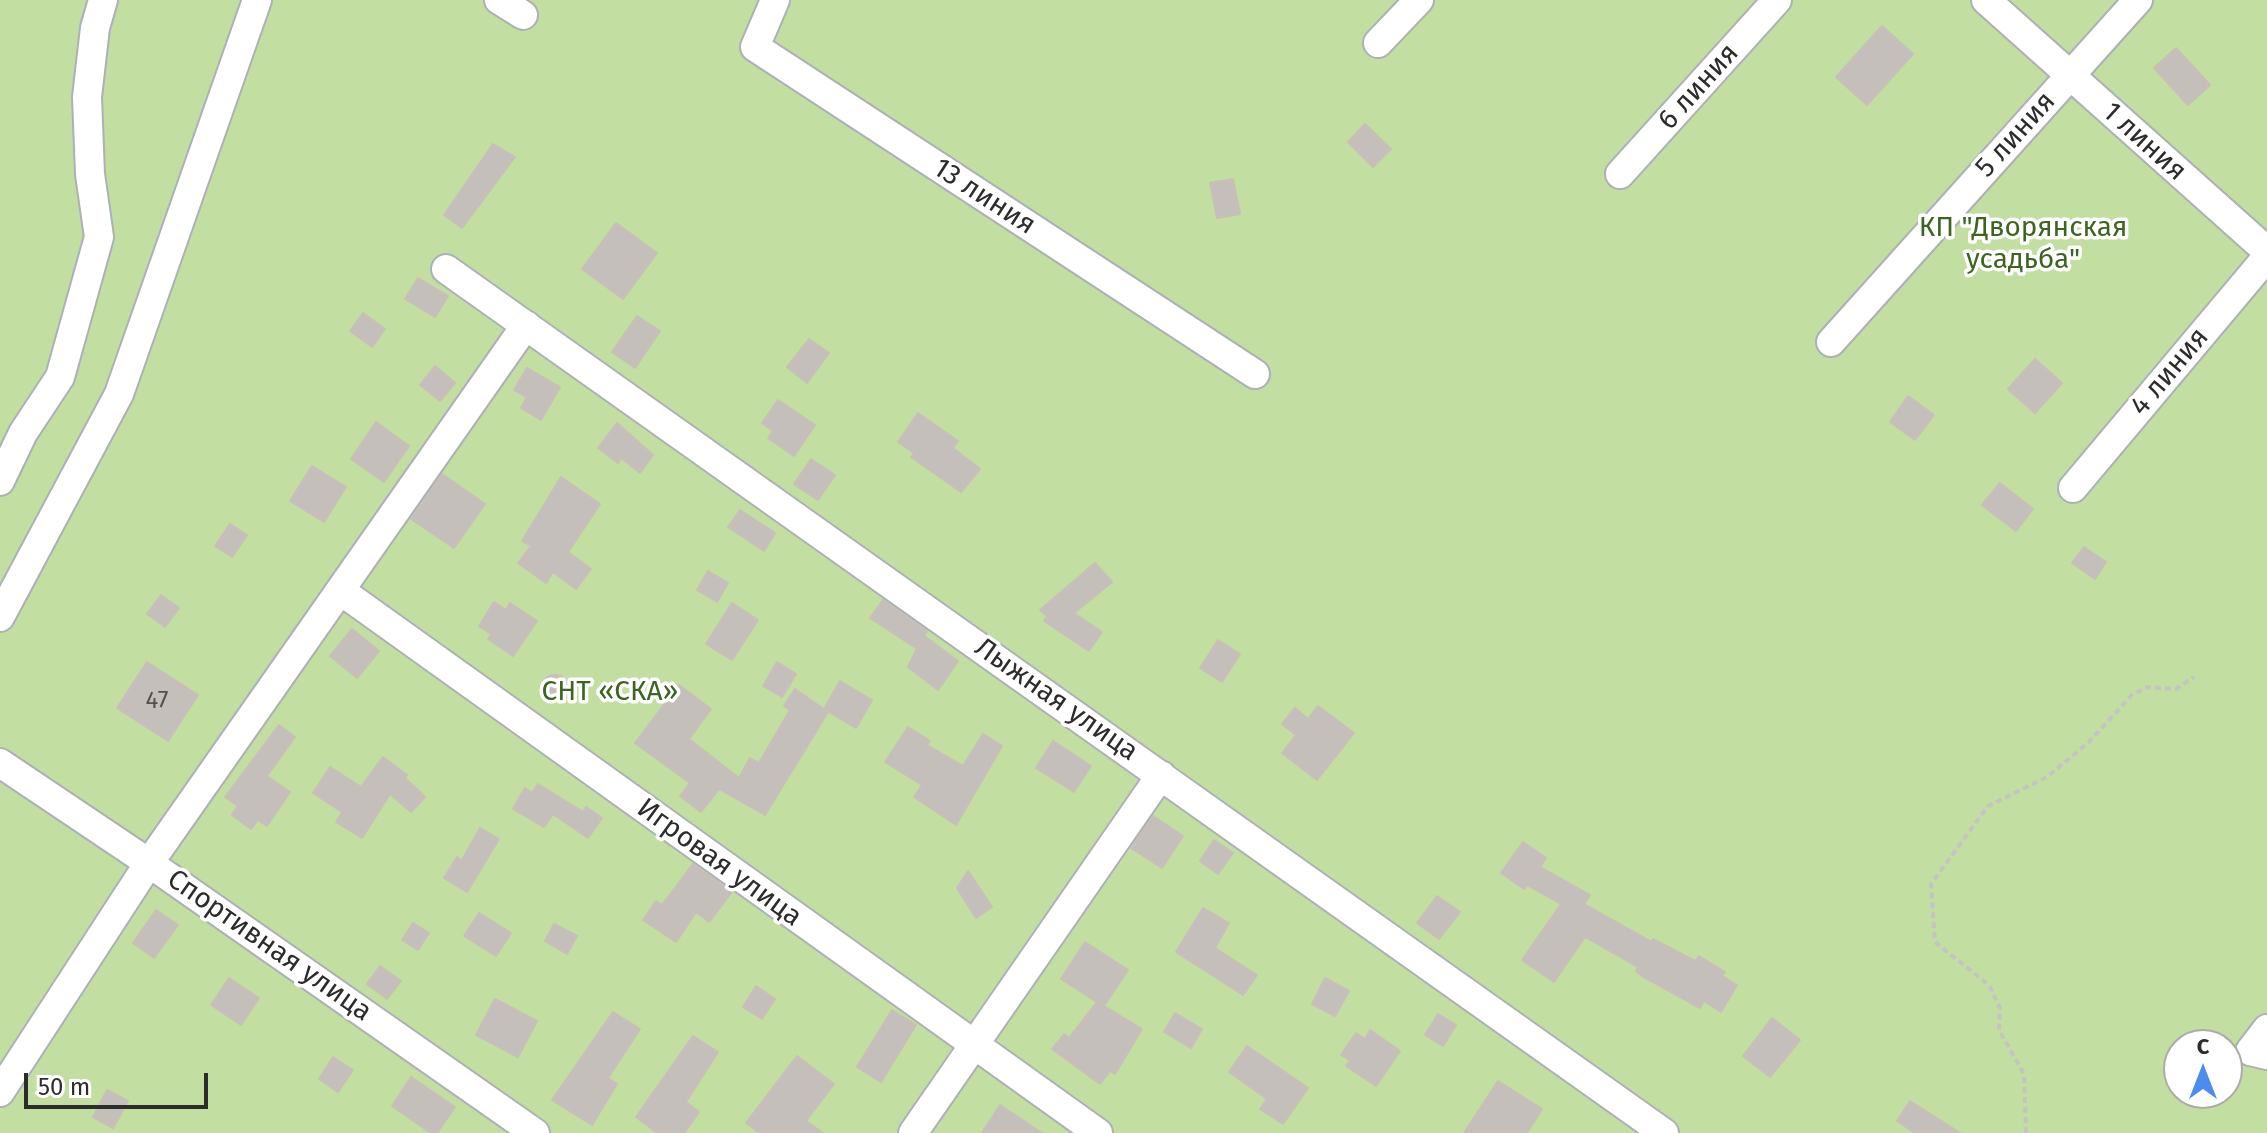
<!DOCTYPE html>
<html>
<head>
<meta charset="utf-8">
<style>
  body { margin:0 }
  #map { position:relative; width:2267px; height:1133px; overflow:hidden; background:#ece4df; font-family:"Fira Sans",sans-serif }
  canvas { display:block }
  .north { position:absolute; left:2163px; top:1029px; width:80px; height:80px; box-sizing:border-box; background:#fff; border:2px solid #ababab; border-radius:50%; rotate:0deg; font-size:22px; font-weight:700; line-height:32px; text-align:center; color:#2c2c2c }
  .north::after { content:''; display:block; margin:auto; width:28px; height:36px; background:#4c8ced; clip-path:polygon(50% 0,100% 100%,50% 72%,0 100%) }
  .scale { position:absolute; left:24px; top:1073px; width:184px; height:36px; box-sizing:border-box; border:4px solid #2c2c2c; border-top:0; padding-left:10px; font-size:24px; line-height:28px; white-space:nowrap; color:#2c2c2c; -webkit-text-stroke:6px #fff; paint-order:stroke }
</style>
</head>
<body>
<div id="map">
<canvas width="2267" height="1133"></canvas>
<div class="north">С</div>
<div class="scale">50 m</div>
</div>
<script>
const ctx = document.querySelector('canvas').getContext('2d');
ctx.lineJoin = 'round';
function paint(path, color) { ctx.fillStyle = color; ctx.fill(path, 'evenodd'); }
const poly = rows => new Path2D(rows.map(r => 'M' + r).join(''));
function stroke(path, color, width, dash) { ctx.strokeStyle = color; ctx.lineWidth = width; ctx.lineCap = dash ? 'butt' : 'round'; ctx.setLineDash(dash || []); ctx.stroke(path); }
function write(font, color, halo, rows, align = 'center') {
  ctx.font = font + ' "Fira Sans",sans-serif'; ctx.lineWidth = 7; ctx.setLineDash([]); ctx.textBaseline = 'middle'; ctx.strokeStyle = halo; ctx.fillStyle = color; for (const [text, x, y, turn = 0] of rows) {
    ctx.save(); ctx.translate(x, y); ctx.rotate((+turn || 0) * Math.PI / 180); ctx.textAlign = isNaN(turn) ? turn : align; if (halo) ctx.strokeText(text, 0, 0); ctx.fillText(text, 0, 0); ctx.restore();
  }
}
paint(poly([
  [0,0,2267,0,2267,1133,0,1133],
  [2179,1045,2227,1045,2227,1093,2179,1093]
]), '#c2dea0');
const building = poly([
  [1882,26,1913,54,1867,105,1836,77,1882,26],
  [2176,48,2210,85,2188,105,2154,68,2176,48],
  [1365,124,1391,149,1373,167,1348,142,1365,124],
  [493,144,515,157,462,228,444,215,493,144],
  [1233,179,1240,214,1217,218,1210,183,1233,179],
  [616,223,657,253,623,299,582,269,616,223],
  [418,278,448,296,435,317,405,299,418,278],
  [363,313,385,329,372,347,350,331,363,313],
  [637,316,660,331,635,368,612,352,637,316],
  [809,339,829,353,807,383,787,367,809,339],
  [2035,359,2062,383,2035,413,2008,389,2035,359],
  [435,366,455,383,440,401,420,385,435,366],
  [527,368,560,387,541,420,521,408,527,397,514,390,527,368],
  [1908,396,1934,415,1915,440,1890,422,1908,396],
  [778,400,815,425,794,456,768,438,773,431,762,423,778,400],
  [918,413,958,441,953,448,980,469,961,492,911,457,914,453,898,442,918,413],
  [376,422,409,446,384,482,351,459,376,422],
  [617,423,653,455,640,473,621,458,618,463,598,448,617,423],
  [811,459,835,475,818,500,794,484,811,459],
  [312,466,346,487,324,522,290,501,312,466],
  [442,474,485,504,454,548,411,519,442,474],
  [561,477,600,504,568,552,591,569,576,589,553,572,546,583,518,563,531,546,522,541,561,477],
  [2000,483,2033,509,2016,531,1982,505,2000,483],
  [740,510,775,533,764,551,728,527,740,510],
  [230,524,247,535,232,557,215,546,230,524],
  [2084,547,2106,562,2095,579,2072,563,2084,547],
  [1095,563,1112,582,1074,613,1102,632,1089,651,1044,621,1047,616,1040,610,1095,563],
  [708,571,728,583,717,602,697,590,708,571],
  [161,595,179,608,165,627,147,614,161,595],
  [883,600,927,631,924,636,958,661,938,690,908,667,922,638,916,648,870,618,883,600],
  [494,602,506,610,510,603,537,621,513,656,488,639,491,634,479,626,494,602],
  [732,603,758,620,732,660,706,644,732,603],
  [352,629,379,651,357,678,330,656,352,629],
  [1218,640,1240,654,1222,682,1200,668,1218,640],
  [147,662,198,695,168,741,117,708,147,662],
  [777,662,796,674,782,697,763,686,777,662],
  '542 688a13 13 0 1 1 26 0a13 13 0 1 1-26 0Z',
  [840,681,872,700,856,728,824,709,840,681],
  [679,685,711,709,689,739,739,778,750,758,759,763,790,710,784,706,795,689,828,712,765,815,719,789,701,812,680,796,690,783,635,743,679,685],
  [1318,706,1354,733,1317,780,1282,753,1296,735,1282,724,1295,708,1308,719,1318,706],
  [279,725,295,737,267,776,290,792,267,826,258,820,251,829,232,815,238,806,225,797,279,725],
  [908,727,930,741,927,745,963,766,983,734,1002,746,956,825,914,797,922,785,885,762,908,727],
  [1053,741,1091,766,1074,792,1036,768,1053,741],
  [383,757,407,775,405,778,425,797,411,812,390,794,362,838,336,822,342,812,313,793,330,767,361,787,383,757],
  [538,784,583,812,586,807,602,818,588,838,553,814,544,827,513,809,525,788,532,793,538,784],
  [1153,816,1183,836,1162,868,1131,848,1153,816],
  [480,828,499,839,467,892,444,878,457,857,462,860,480,828],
  [1214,840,1233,853,1218,874,1200,861,1214,840],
  [1523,842,1546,858,1540,867,1590,895,1584,904,1652,942,1653,939,1695,961,1699,956,1725,972,1722,976,1737,985,1721,1012,1704,1001,1700,1008,1642,976,1636,971,1638,967,1585,937,1554,982,1522,960,1561,904,1527,885,1524,889,1501,873,1523,842],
  [693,864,732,892,709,922,696,912,676,942,643,920,656,901,662,905,693,864],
  [968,871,992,907,976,918,957,888,968,871],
  [1437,896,1460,912,1439,939,1417,923,1437,896],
  [1203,908,1229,923,1215,948,1257,975,1243,995,1176,952,1203,908],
  [156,910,178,925,154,958,133,943,156,910],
  [479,913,511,933,496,956,464,936,479,913],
  [413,923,429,933,418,950,402,940,413,923],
  [554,924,577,936,567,954,545,941,554,924],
  [1085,942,1128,970,1104,1006,1142,1029,1115,1074,1110,1071,1100,1084,1052,1049,1064,1034,1069,1038,1097,1002,1061,979,1085,942],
  [380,966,401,981,387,999,367,984,380,966],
  [229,978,259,998,241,1025,211,1005,229,978],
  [1325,978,1349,991,1335,1016,1312,1004,1325,978],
  [756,986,775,999,762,1019,743,1007,756,986],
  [495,999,537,1021,518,1057,476,1035,495,999],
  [892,1010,916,1025,881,1082,857,1067,892,1010],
  [613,1012,640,1029,608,1078,617,1084,592,1125,552,1100,613,1012],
  [1175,1013,1202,1029,1191,1048,1164,1032,1175,1013],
  [1438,1014,1456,1025,1443,1046,1425,1035,1438,1014],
  [1772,1018,1800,1040,1770,1077,1743,1056,1772,1018],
  [1370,1030,1400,1051,1376,1086,1346,1066,1350,1060,1341,1055,1356,1033,1365,1039,1370,1030],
  [693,1036,718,1052,686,1102,699,1112,684,1133,657,1133,636,1117,693,1036],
  [1247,1046,1308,1088,1283,1124,1260,1109,1267,1099,1229,1072,1247,1046],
  [797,1056,834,1084,806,1121,823,1133,760,1133,746,1123,797,1056],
  [333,1057,353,1070,338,1092,319,1079,333,1057],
  [411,1077,455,1107,437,1133,431,1133,392,1106,411,1077],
  [1498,1081,1542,1109,1527,1133,1464,1133,1498,1081],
  [107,1090,128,1101,113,1128,93,1117,107,1090],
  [1910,1101,1960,1133,1915,1133,1897,1121,1910,1101],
  [1000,1105,1042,1133,982,1133,1000,1105]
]);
paint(building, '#c5bfbb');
stroke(building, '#c8bfb9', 2);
const street = poly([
  [499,0,523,15],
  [775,0,755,47,1255,374],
  [1986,0,2267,251],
  [1378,43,1419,0],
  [1620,174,1777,0],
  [446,269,1664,1133],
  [1831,342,2138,0],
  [0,481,23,433,60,377,99,237,90,174,87,97,95,28,103,0],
  [2073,488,2267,257],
  [341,591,1098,1133],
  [0,617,119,394,257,0],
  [0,763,149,863,535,1133],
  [2267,1029,2250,1051,2267,1055],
  [0,1092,149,863,526,325],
  [913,1133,1161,775]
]);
stroke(street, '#acb0b7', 32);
stroke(poly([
  [2026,1133,2024,1074,1999,1030,2000,1008,1989,985,1935,942,1931,884,1988,806,2047,777,2088,743,2132,695,2148,687,2176,689,2194,677]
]), '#c4c4c4', 4, [6, 4]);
stroke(street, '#fff', 28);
write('24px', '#525150', null, [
  ["47",157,701]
]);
write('28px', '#2c2c2c', '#fff', [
  ["6 линия",1699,87,-48],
  ["5 линия",2016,135,-48],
  ["1 линия",2144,142,42],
  ["13 линия",984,197,33],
  ["4 линия",2170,372,-50],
  ["Лыжная улица",1056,700,35],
  ["Игровая улица",719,863,36],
  ["Спортивная улица",269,946,35]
]);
write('28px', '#3d6420', '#fff', [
  ["КП \"Дворянская",2023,228],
  ["усадьба\"",2023,260],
  ["СНТ «СКА»",610,692]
]);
</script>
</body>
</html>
